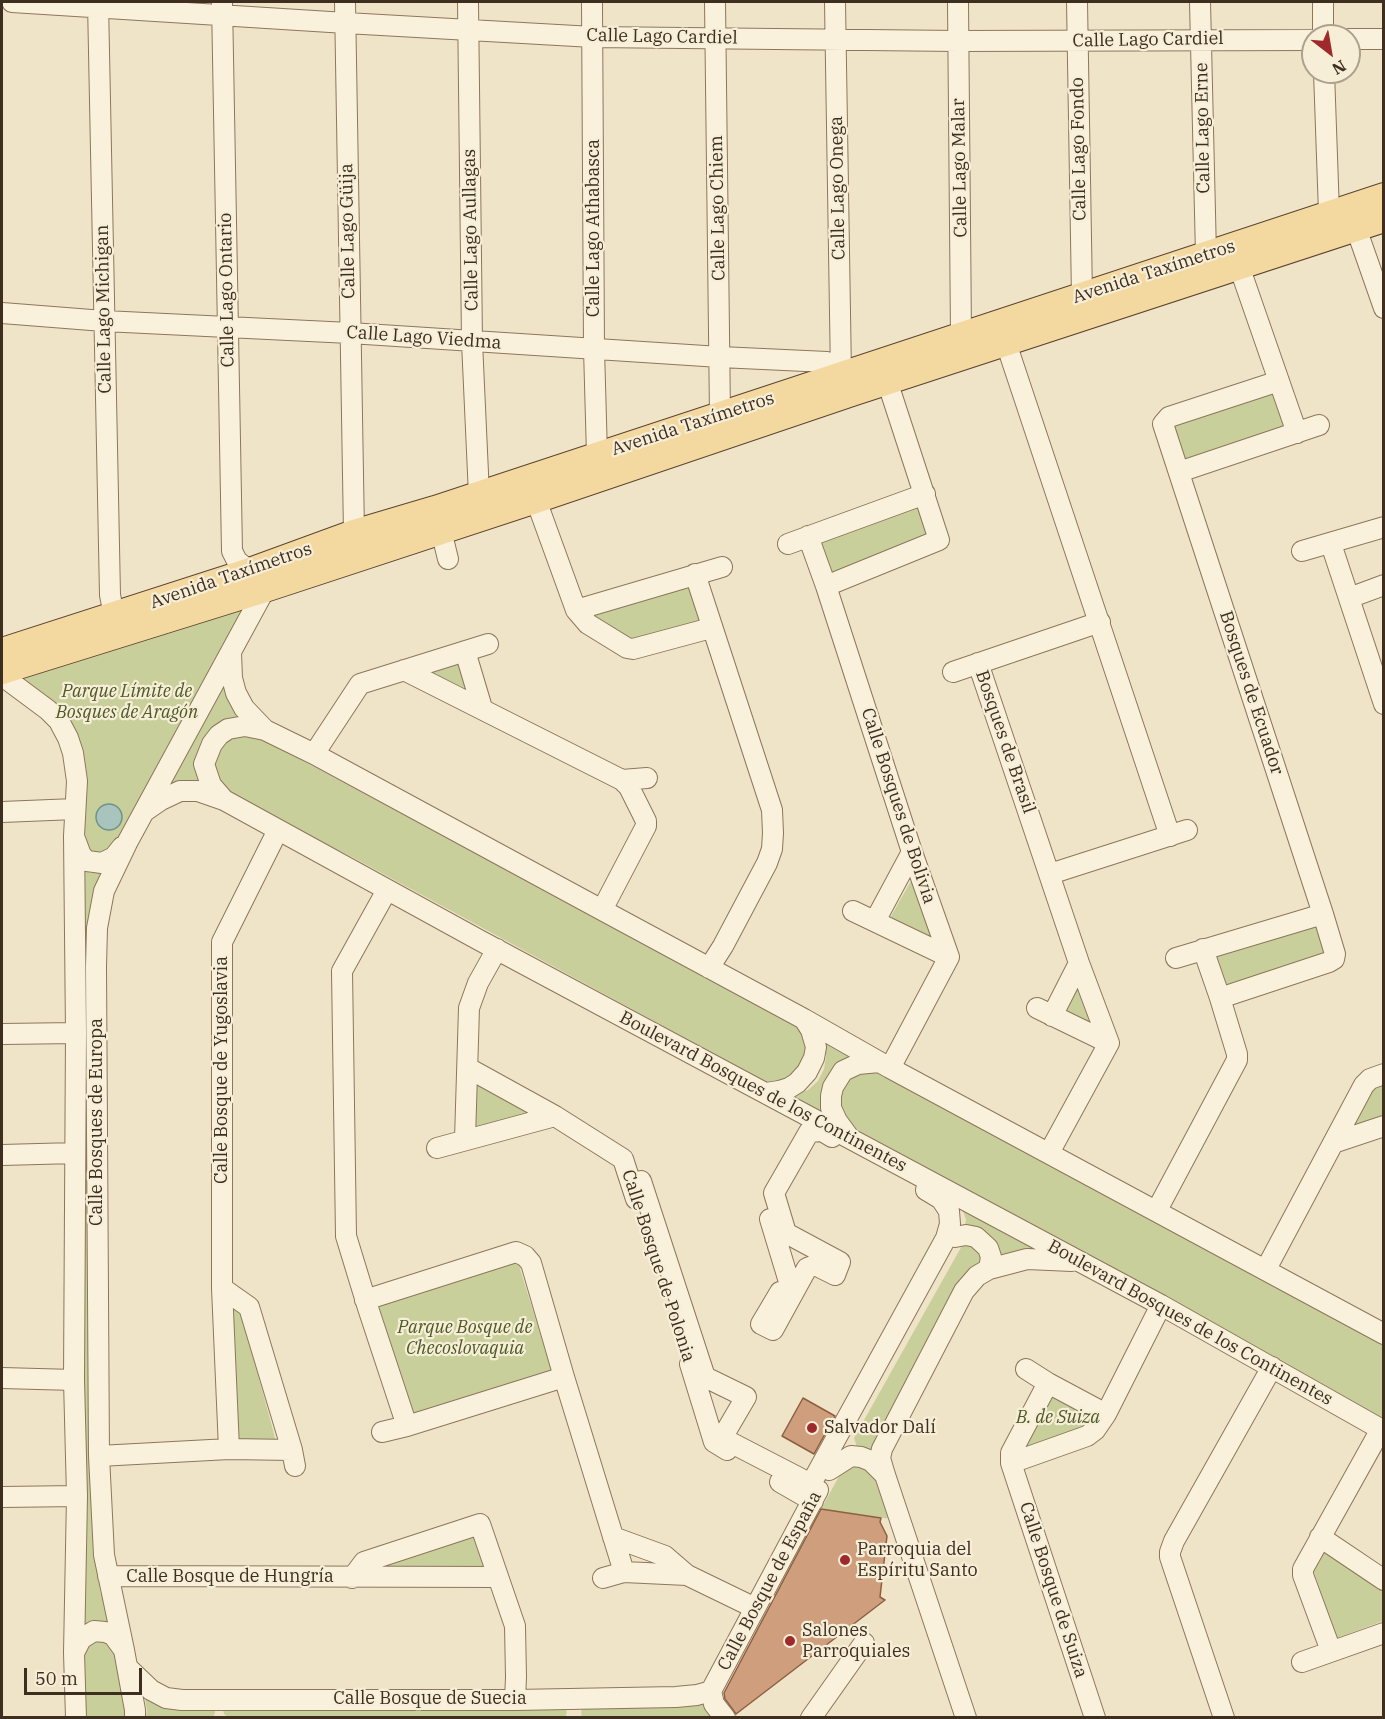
<!DOCTYPE html>
<html>
<head>
<meta charset="utf-8">
<style>
  body { margin:0 }
  #map { position:relative; width:1385px; height:1719px; overflow:hidden; background:#f0e4c8; font-family:"IBM Plex Serif",serif }
  canvas { display:block }
  .frame { position:absolute; inset:0; border:3px solid #3d2e20; pointer-events:none }
  .north { position:absolute; left:1301px; top:24px; width:60px; height:60px; box-sizing:border-box; background:#f7eed8; border:2px solid #ada18e; border-radius:50%; rotate:149deg; font-size:16px; font-weight:700; line-height:24px; text-align:center; color:#3d2e20 }
  .north::after { content:''; display:block; margin:auto; width:21px; height:27px; background:#9e2a2b; clip-path:polygon(50% 0,100% 100%,50% 72%,0 100%) }
  .scale { position:absolute; left:24px; top:1668px; width:118px; height:27px; box-sizing:border-box; border:3px solid #3d2e20; border-top:0; padding-left:8px; font-size:18px; line-height:21px; white-space:nowrap; color:#3d2e20; -webkit-text-stroke:4px #f7eed8; paint-order:stroke }
</style>
</head>
<body>
<div id="map">
<canvas width="1385" height="1719"></canvas>
<div class="frame"></div>
<div class="north">N</div>
<div class="scale">50 m</div>
</div>
<script>
const ctx = document.querySelector('canvas').getContext('2d');
ctx.lineJoin = 'round';
function paint(path, color) { ctx.fillStyle = color; ctx.fill(path, 'evenodd'); }
const poly = rows => new Path2D(rows.map(r => 'M' + r).join(''));
function stroke(path, color, width, dash) { ctx.strokeStyle = color; ctx.lineWidth = width; ctx.lineCap = dash ? 'butt' : 'round'; ctx.setLineDash(dash || []); ctx.stroke(path); }
function write(font, color, halo, rows, align = 'center') {
  ctx.font = font + ' "IBM Plex Serif",serif'; ctx.lineWidth = 4.5; ctx.setLineDash([]); ctx.textBaseline = 'middle'; ctx.strokeStyle = halo; ctx.fillStyle = color; for (const [text, x, y, turn = 0] of rows) {
    ctx.save(); ctx.translate(x, y); ctx.rotate((+turn || 0) * Math.PI / 180); ctx.textAlign = isNaN(turn) ? turn : align; if (halo) ctx.strokeText(text, 0, 0); ctx.fillText(text, 0, 0); ctx.restore();
  }
}
paint(poly([
  [1271,391,1281,394,1293,428,1181,461,1168,426],
  [920,505,930,540,831,577,818,540],
  [687,582,692,587,702,624,634,645,589,618,595,610],
  [247,602,121,836,104,851,97,852,89,850,84,845,77,733,67,714,17,677],
  [454,659,462,664,473,692,423,668],
  [225,682,242,717,227,723,205,789,165,793],
  [249,732,800,1027,807,1040,806,1062,782,1083,768,1083,352,857,224,793,217,782,213,758,227,737],
  [82,865,90,873,101,872,106,869,96,894,93,1500,100,1591,111,1623,101,1621,91,1622,82,1628],
  [912,879,939,941,890,918],
  [1313,922,1323,926,1332,953,1223,990,1213,956],
  [1078,987,1094,1025,1063,1010],
  [825,1041,861,1061,852,1062,827,1116,793,1095,808,1090,818,1081,824,1069,826,1057],
  [881,1071,1113,1197,1274,1287,1383,1341,1383,1420,1357,1404,1267,1358,1201,1316,848,1125,842,1120,836,1088,844,1075],
  [475,1081,537,1113,473,1130],
  [1383,1082,1383,1120,1345,1134,1368,1088],
  [962,1208,1063,1258,998,1261,963,1232,966,1220],
  [971,1241,984,1260,876,1445,870,1451,857,1447,854,1438,964,1242],
  [517,1259,552,1372,415,1417,378,1304],
  [228,1302,240,1308,277,1445,225,1445],
  [1047,1391,1095,1418,1087,1431,1025,1449,1018,1445],
  [856,1465,869,1470,877,1479,891,1519,821,1509,843,1469],
  [477,1532,490,1571,378,1569,380,1560],
  [1322,1547,1383,1591,1383,1621,1337,1638,1312,1567],
  [102,1640,113,1648,125,1690,127,1717,84,1718,83,1656,85,1647,95,1641],
  [144,1693,215,1707,215,1713,213,1717,146,1717,147,1710],
  [706,1700,716,1717,582,1718,581,1712,583,1707],
  [565,1708,567,1712,565,1718,229,1718,224,1714,223,1710]
]), '#c9cf9b');
const water = poly([
  '96 817a13 13 0 1 1 26 0a13 13 0 1 1-26 0Z'
]);
paint(water, '#a9c4bc');
stroke(water, '#6f938a', 1.5);
const building = poly([
  [803,1398,835,1416,814,1454,782,1436,803,1398],
  [821,1509,881,1518,880,1522,887,1536,880,1597,885,1600,736,1714,725,1699,724,1693,821,1509]
]);
paint(building, '#cf9f7d');
stroke(building, '#8d5f41', 1.5);
const minor = poly([
  [12,2,346,23,593,37,958,41,1313,40],
  [98,2,110,595,114,615],
  [345,2,354,533],
  [468,2,472,342,479,495],
  [592,2,594,349,597,455],
  [715,2,720,415],
  [835,2,841,375],
  [958,2,961,335],
  [1077,2,1082,297],
  [1200,2,1206,255],
  [1323,2,1323,36],
  [1349,39,1384,39],
  [1324,72,1329,213],
  [1356,228,1384,308],
  [1239,266,1297,433],
  [2,313,104,321,350,333,720,357,827,362,835,367,841,375],
  [1006,343,1170,836],
  [1179,472,1319,425],
  [536,500,576,610,588,624,627,648,633,649,711,628],
  [438,518,448,559],
  [808,536,826,586,912,852,949,957,890,1068],
  [788,544,925,494],
  [1331,544,1384,704],
  [1302,551,1384,527],
  [695,574,772,810,773,833,772,849,767,863,723,946,709,968],
  [826,586,939,540,890,390,888,382],
  [1349,598,1384,585],
  [576,610,722,567],
  [465,651,482,708],
  [231,653,232,678,236,693,244,708,265,730,314,754,602,910,804,1019,890,1068,1384,1334],
  [978,663,1079,963,1109,1043,1049,1153],
  [404,670,622,780,629,787,646,821,646,826,602,910],
  [2,671,9,681,48,710,59,721,68,738,73,753,77,781,74,836,76,1033,74,1380,77,1496,74,1653,76,1718],
  [953,672,1100,622],
  [314,754,360,684,488,644],
  [622,780,647,778],
  [224,800,211,785,204,764,212,744,219,735,228,729,245,726,265,730],
  [145,811,161,800,180,791,198,791,224,800,479,940,1161,1305,1384,1431],
  [2,812,75,809],
  [75,839,81,855,87,861,102,863,114,857,122,847],
  [1050,874,1187,830],
  [387,890,342,971,346,1236,368,1308,407,1426],
  [853,911,949,957],
  [875,921,912,852],
  [1176,958,1323,914],
  [1220,998,1329,962,1334,959,1335,954,1323,914,1163,424,1169,417,1279,381],
  [1037,1008,1109,1043],
  [1052,1016,1079,963],
  [2,1034,76,1033],
  [468,1068,555,1116,623,1159,636,1199],
  [766,1093,779,1091,789,1088,797,1083,807,1072,814,1058,816,1047,811,1030,804,1019],
  [848,1136,837,1121,831,1108,831,1096,833,1087,843,1071,858,1064,879,1062],
  [465,1139,469,1008,478,983,497,949],
  [1333,1143,1384,1126],
  [437,1148,555,1116],
  [2,1155,75,1153],
  [641,1181,705,1377,746,1397,722,1438,811,1484,946,1238,950,1224,949,1211,941,1199,926,1190],
  [1157,1210,1237,1060,1237,1054,1220,998,1203,949],
  [770,1219,790,1285],
  [955,1237,966,1235,976,1237,988,1248,991,1257,989,1269],
  [1266,1269,1364,1085,1370,1079,1384,1074],
  [222,1288,249,1307,292,1450,295,1466],
  [780,1292,761,1324,773,1330,807,1268,815,1265,835,1275,840,1262,786,1233,774,1193,809,1132,822,1131,832,1137],
  [365,1300,516,1252,525,1256,531,1263,564,1377,624,1572],
  [690,1364,714,1442,727,1450],
  [1026,1369,1048,1383,1106,1414],
  [2,1378,74,1380],
  [1048,1383,1011,1453,1011,1463,1095,1718],
  [382,1432,407,1426,564,1377],
  [229,1449,222,1288,222,942,278,830],
  [99,1456,229,1449,292,1450],
  [1011,1463,1087,1436,1095,1430,1106,1414,1161,1305],
  [829,1470,851,1456,861,1457,871,1461,885,1475],
  [780,1482,813,1501],
  [2,1497,77,1496],
  [613,1537,665,1556,687,1575,755,1608],
  [1320,1537,1384,1580],
  [108,1576,498,1577],
  [352,1578,364,1562,480,1524,515,1626,516,1677,515,1700],
  [603,1578,624,1572,687,1575],
  [1331,1651,1303,1575,1303,1569,1381,1429],
  [74,1653,81,1639,94,1631,105,1632,113,1635,124,1650],
  [1302,1662,1384,1633],
  [128,1668,151,1690,166,1698,182,1700,515,1700,676,1697,697,1695,711,1691],
  [711,1691,818,1490],
  [711,1691,714,1704,725,1718],
  [135,1718,135,1710,124,1650,104,1555,99,1456,96,967,97,928,104,891,128,841,265,589,250,571,237,561,232,551,222,2],
  [811,1718,864,1643],
  [966,1718,885,1475,880,1458,882,1449,964,1291,977,1276,989,1269,1027,1259,1072,1261],
  [1224,1718,1170,1557,1170,1552,1174,1541,1272,1367]
]);
const major = poly([
  [2,651,250,571,354,533,435,509,1384,196],
  [2,671,265,589,536,500,852,393,1384,219]
]);
stroke(minor, '#8d765c', 22);
stroke(major, '#5b4430', 28);
stroke(minor, '#faf1dc', 20);
stroke(major, '#f3d9a0', 26);
for (const [x, y, r, color] of [
  [812,1428,6,"#9e2a2b"],
  [845,1560,6,"#9e2a2b"],
  [790,1641,6,"#9e2a2b"]
]) { const dot = new Path2D(); dot.arc(x, y, r, 0, 2 * Math.PI); ctx.fillStyle = color; ctx.fill(dot); stroke(dot, '#f7eed8', 2); }
write('18px', '#3d2e20', '#f7eed8', [
  ["Calle Lago Cardiel",662,37,1],
  ["Calle Lago Cardiel",1148,40,-1],
  ["Calle Lago Erne",1203,128,-91],
  ["Calle Lago Fondo",1079,149,-91],
  ["Calle Lago Malar",960,168,-91],
  ["Calle Lago Onega",838,188,-91],
  ["Calle Lago Chiem",718,208,-91],
  ["Calle Lago Athabasca",594,228,-90],
  ["Calle Lago Aullagas",471,230,-91],
  ["Calle Lago Güija",348,231,-91],
  ["Avenida Taxímetros",1154,272,-18],
  ["Calle Lago Ontario",227,290,-91],
  ["Calle Lago Michigan",104,309,-91],
  ["Calle Lago Viedma",424,338,4],
  ["Avenida Taxímetros",693,424,-18],
  ["Avenida Taxímetros",231,576,-19],
  ["Bosques de Ecuador",1251,693,72],
  ["Bosques de Brasil",1005,742,71],
  ["Calle Bosques de Bolivia",898,806,72],
  ["Calle Bosque de Yugoslavia",222,1070,-90],
  ["Boulevard Bosques de los Continentes",763,1092,28],
  ["Calle Bosques de Europa",97,1122,-90],
  ["Calle Bosque de Polonia",658,1266,72],
  ["Boulevard Bosques de los Continentes",1190,1323,29],
  ["Calle Bosque de Hungría",230,1577],
  ["Calle Bosque de España",770,1581,-62],
  ["Calle Bosque de Suiza",1053,1590,72],
  ["Calle Bosque de Suecia",430,1699]
]);
write('italic 18px', '#4d5a26', '#f7eed8', [
  ["Parque Límite de",127,692],
  ["Bosques de Aragón",127,713],
  ["Parque Bosque de",465,1328],
  ["Checoslovaquia",465,1349],
  ["B. de Suiza",1058,1418]
]);
write('18px', '#3d2e20', '#f7eed8', [
  ["Salvador Dalí",824,1428],
  ["Parroquia del",857,1550],
  ["Espíritu Santo",857,1571],
  ["Salones",802,1631],
  ["Parroquiales",802,1652]
], 'left');
</script>
</body>
</html>
